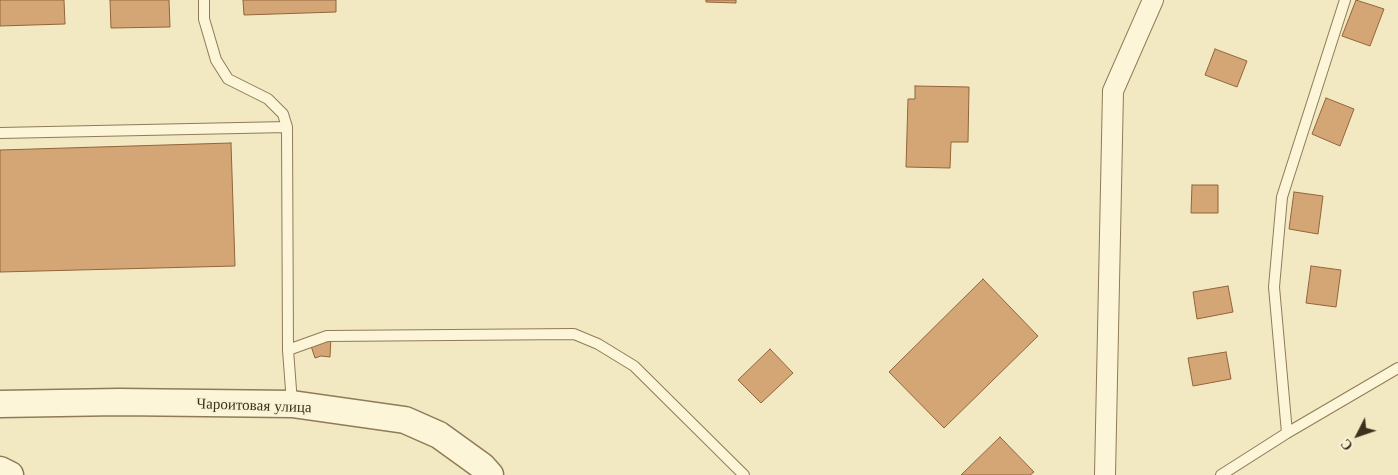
<!DOCTYPE html>
<html>
<head>
<meta charset="utf-8">
<style>
  body { margin:0 }
  #map { position:relative; width:1398px; height:475px; overflow:hidden; background:#f2e9c3; font-family:"Libre Baskerville",serif }
  canvas { display:block }
  .north { position:absolute; left:1333px; top:410px; width:50px; height:50px; -webkit-text-stroke:4px #f9f2d4; paint-order:stroke; rotate:229deg; font-size:14px; font-weight:700; line-height:20px; text-align:center; color:#3d301d }
  .north::after { content:''; display:block; margin:auto; width:18px; height:22px; background:#3d301d; clip-path:polygon(50% 0,100% 100%,50% 72%,0 100%) }
</style>
</head>
<body>
<div id="map">
<canvas width="1398" height="475"></canvas>
<div class="north">С</div>
</div>
<script>
const ctx = document.querySelector('canvas').getContext('2d');
ctx.lineJoin = 'round';
function paint(path, color) { ctx.fillStyle = color; ctx.fill(path, 'evenodd'); }
const poly = rows => new Path2D(rows.map(r => 'M' + r).join(''));
function stroke(path, color, width, dash) { ctx.strokeStyle = color; ctx.lineWidth = width; ctx.lineCap = dash ? 'butt' : 'round'; ctx.setLineDash(dash || []); ctx.stroke(path); }
function write(font, color, halo, rows, align = 'center') {
  ctx.font = font + ' "Libre Baskerville",serif'; ctx.lineWidth = 4; ctx.setLineDash([]); ctx.textBaseline = 'middle'; ctx.strokeStyle = halo; ctx.fillStyle = color; for (const [text, x, y, turn = 0] of rows) {
    ctx.save(); ctx.translate(x, y); ctx.rotate((+turn || 0) * Math.PI / 180); ctx.textAlign = isNaN(turn) ? turn : align; if (halo) ctx.strokeText(text, 0, 0); ctx.fillText(text, 0, 0); ctx.restore();
  }
}
const building = poly([
  [0,0,64,0,65,24,0,26,0,0],
  [110,0,169,0,170,27,111,28,110,0],
  [243,0,336,0,336,12,244,15,243,0],
  [706,0,736,0,736,3,706,2,706,0],
  [1356,0,1384,9,1370,46,1342,36,1356,0],
  [1215,49,1247,61,1237,87,1205,75,1215,49],
  [915,86,969,87,968,142,951,142,950,168,906,167,908,99,915,99,915,86],
  [1326,98,1354,109,1340,146,1312,134,1326,98],
  [231,143,235,266,0,272,0,150,231,143],
  [1192,185,1218,185,1218,213,1191,213,1192,185],
  [1294,192,1323,196,1318,234,1289,229,1294,192],
  [1311,266,1341,270,1336,307,1306,303,1311,266],
  [983,279,1038,336,944,428,889,372,983,279],
  [1228,286,1233,312,1197,319,1193,292,1228,286],
  [331,336,330,357,321,356,315,358,310,343,331,336],
  [770,349,793,373,761,403,738,380,770,349],
  [1226,352,1231,379,1193,386,1188,358,1226,352],
  [1000,437,1034,472,1030,475,961,475,1000,437]
]);
paint(building, '#d4a675');
stroke(building, '#91653b', 1);
const service = poly([
  [204,0,204,19,216,60,228,79,268,99,283,114,287,127,288,350,292,403],
  [0,133,287,127],
  [288,350,327,336,574,334,598,344,634,366,744,475],
  [1287,433,1274,287,1282,197,1345,0],
  [1221,475,1287,433,1398,368]
]);
const minor = poly([
  [1105,475,1113,91,1153,0]
]);
const tertiary = poly([
  [0,404,119,402,292,404,405,420,439,435,482,466,490,475],
  [0,470,10,475]
]);
stroke(service, '#8f7b58', 12);
stroke(minor, '#8f7b58', 22);
stroke(tertiary, '#8f7b58', 29);
stroke(service, '#fcf5d8', 10);
stroke(minor, '#fcf5d8', 20);
stroke(tertiary, '#fcf5d8', 26);
write('15px', '#3d301d', '#f9f2d4', [
  ["Чароитовая улица",254,406,2]
]);
</script>
</body>
</html>
